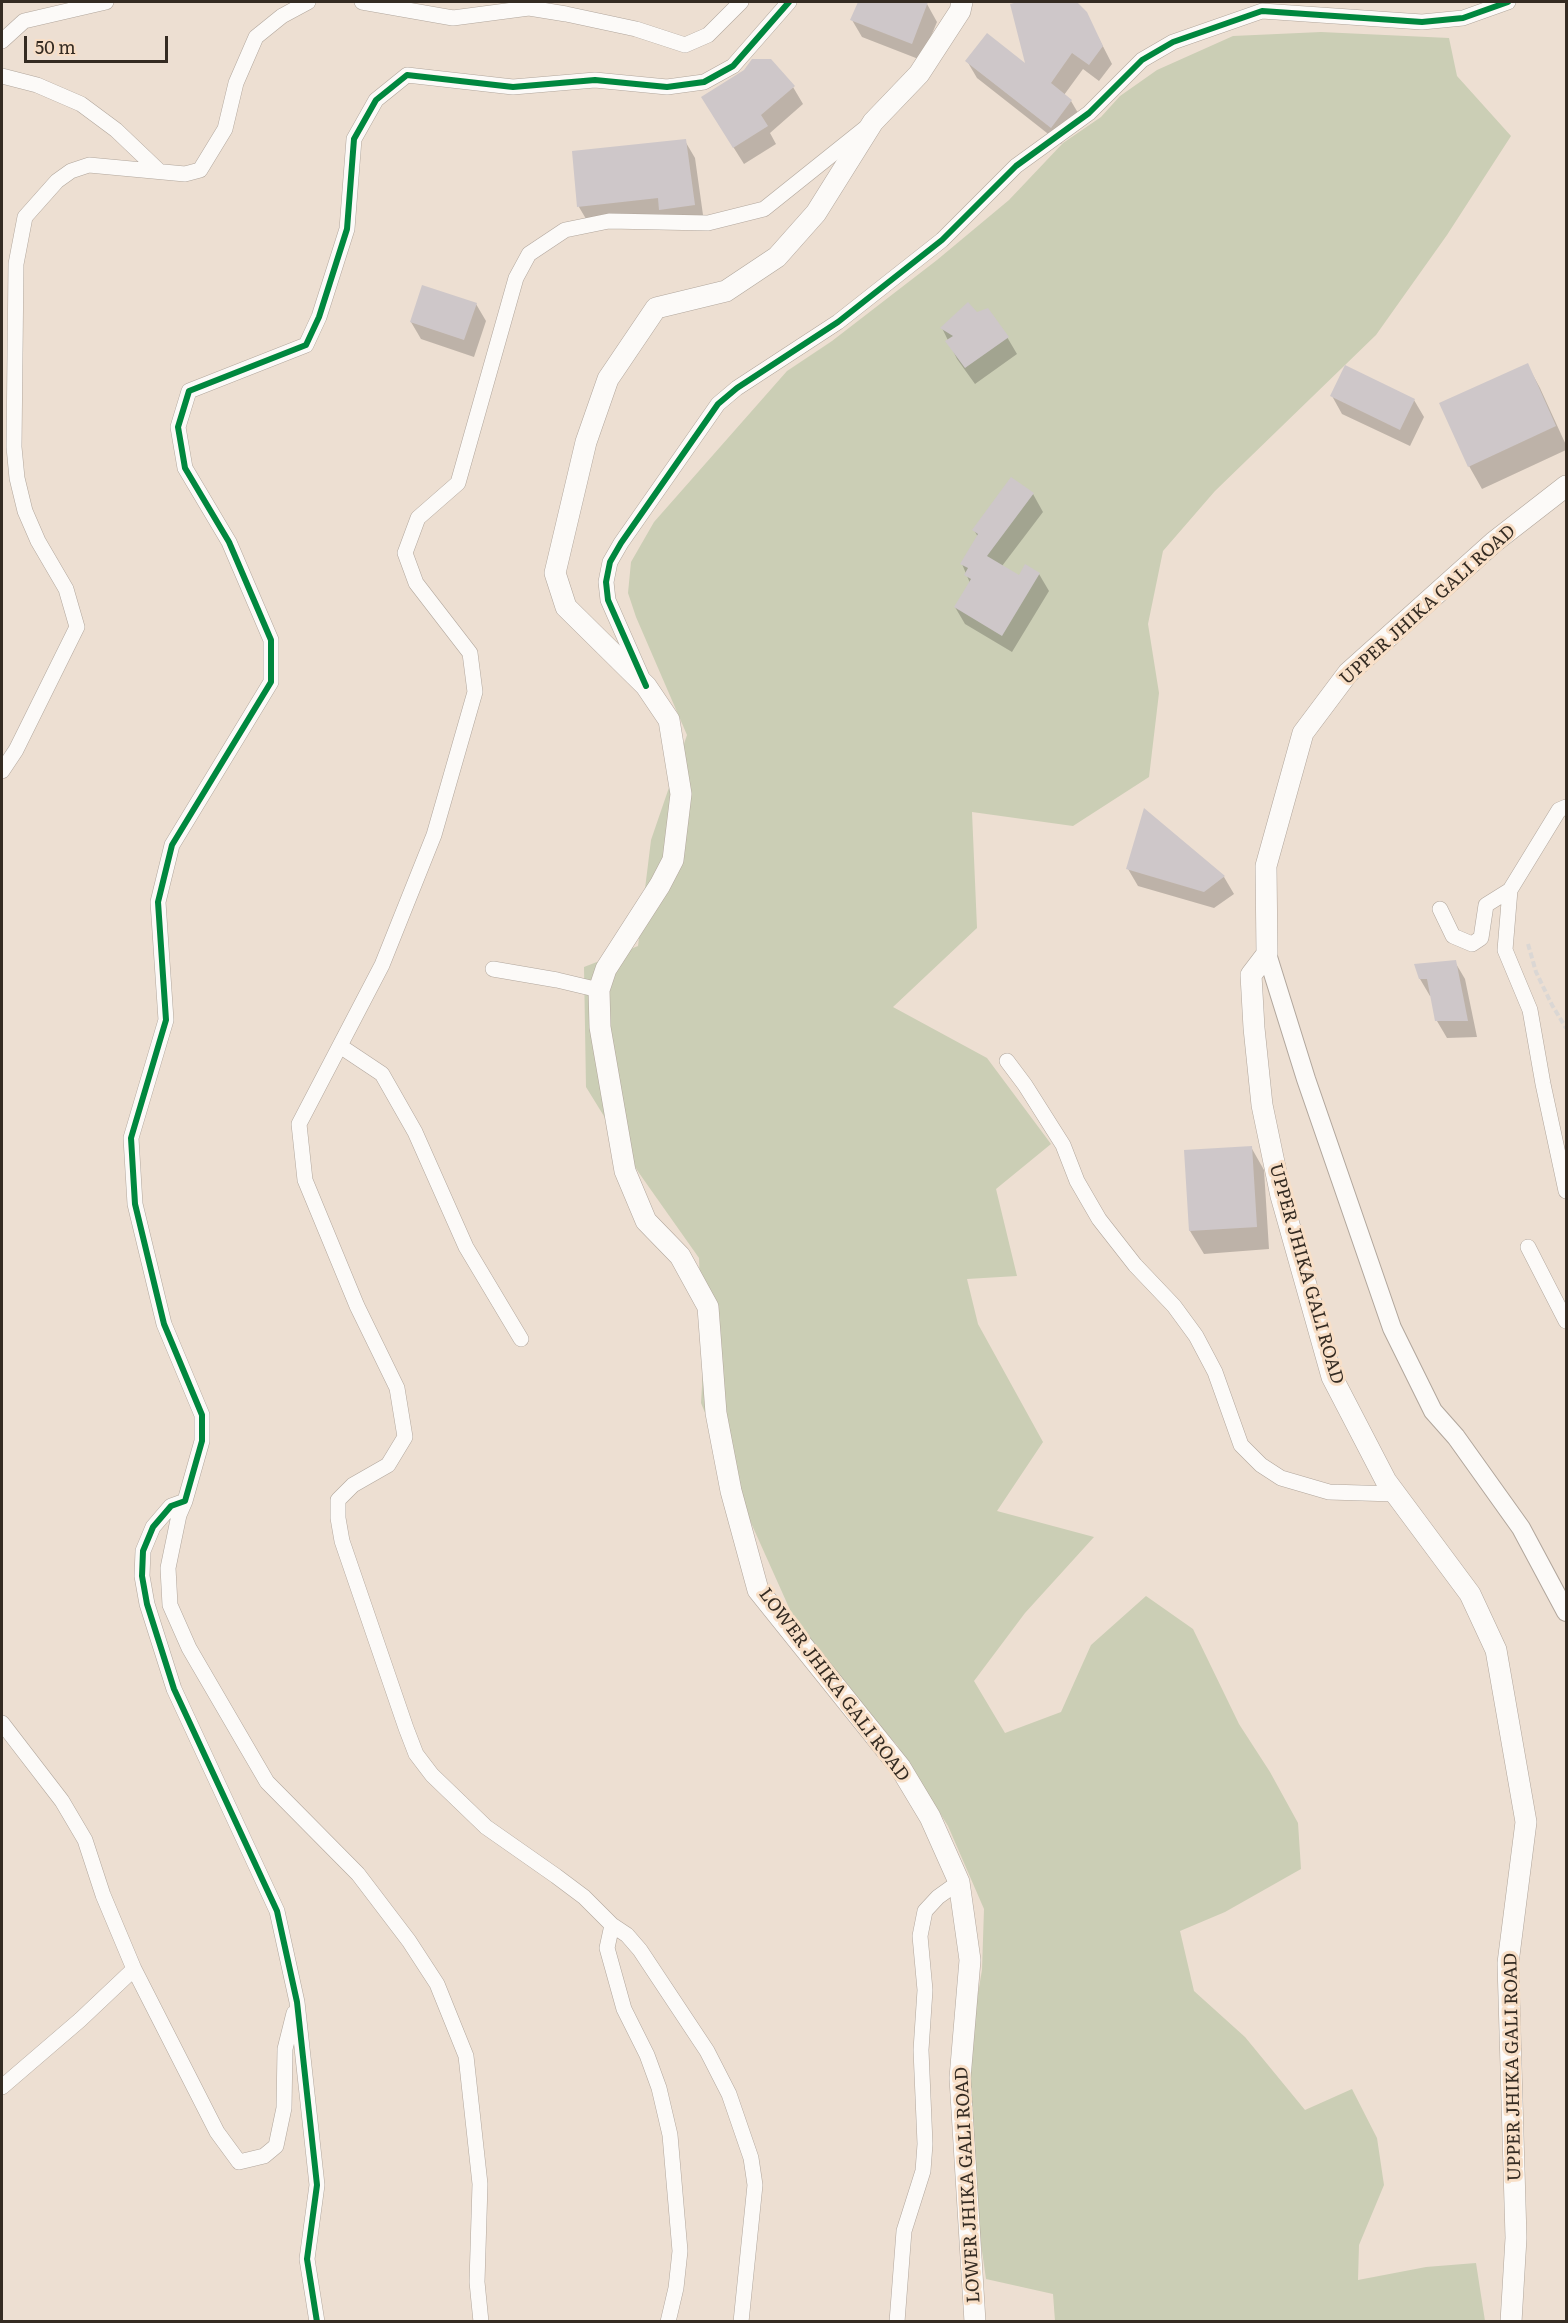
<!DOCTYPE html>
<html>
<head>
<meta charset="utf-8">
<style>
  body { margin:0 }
  #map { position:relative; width:1568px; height:2323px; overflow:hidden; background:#eddfd2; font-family:Literata,serif }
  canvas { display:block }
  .frame { position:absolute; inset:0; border:3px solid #342b22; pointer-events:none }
  .scale { position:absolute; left:24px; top:36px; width:144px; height:27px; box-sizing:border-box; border:3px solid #342b22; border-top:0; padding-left:8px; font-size:18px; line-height:21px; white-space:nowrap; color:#342b22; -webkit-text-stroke:4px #f8dfc7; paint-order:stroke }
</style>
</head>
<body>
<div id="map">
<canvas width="1568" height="2323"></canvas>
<div class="frame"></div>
<div class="scale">50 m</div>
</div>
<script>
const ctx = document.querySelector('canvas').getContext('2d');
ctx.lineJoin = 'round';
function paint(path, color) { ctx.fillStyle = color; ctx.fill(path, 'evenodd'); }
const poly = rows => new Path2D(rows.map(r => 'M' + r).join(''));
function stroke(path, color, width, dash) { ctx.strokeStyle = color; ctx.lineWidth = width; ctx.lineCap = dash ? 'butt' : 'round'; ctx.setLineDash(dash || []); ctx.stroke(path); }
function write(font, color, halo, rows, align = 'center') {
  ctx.font = font + ' Literata,serif'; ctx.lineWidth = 6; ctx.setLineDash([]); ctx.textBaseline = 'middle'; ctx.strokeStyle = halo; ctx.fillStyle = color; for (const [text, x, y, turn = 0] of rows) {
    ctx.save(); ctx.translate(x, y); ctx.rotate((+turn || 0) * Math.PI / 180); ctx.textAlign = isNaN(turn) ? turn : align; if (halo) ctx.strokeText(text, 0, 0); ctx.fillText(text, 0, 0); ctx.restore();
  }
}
paint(poly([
  [1321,32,1449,38,1457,76,1511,136,1447,235,1376,335,1215,491,1163,551,1148,624,1159,693,1149,777,1073,826,972,812,977,928,893,1007,987,1058,1051,1144,996,1189,1017,1276,967,1279,978,1324,1043,1442,997,1511,1094,1537,1025,1613,974,1681,1005,1733,1061,1712,1091,1645,1146,1596,1193,1629,1239,1724,1270,1772,1298,1823,1301,1869,1225,1912,1180,1931,1194,1991,1245,2037,1305,2110,1352,2089,1377,2138,1384,2185,1359,2245,1358,2280,1426,2267,1476,2263,1485,2321,1055,2321,1053,2294,986,2279,973,2188,967,2057,982,1970,984,1909,948,1826,897,1745,836,1678,791,1612,743,1505,701,1403,703,1370,699,1258,639,1173,586,1087,584,967,638,946,651,840,687,735,636,617,628,593,631,562,654,522,787,371,832,341,937,260,1009,200,1063,143,1101,117,1120,96,1157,70,1233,36]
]), '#cbceb5');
paint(poly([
  [859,2,919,2,927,4,937,22,921,60,862,37,852,20],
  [1024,2,1075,2,1086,13,1112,64,1099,81,1083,69,1064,95,1071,101,1081,118,1061,144,977,78,967,61,1028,67,1011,5],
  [793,87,803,104,770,133,776,144,744,164,713,115],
  [685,141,695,158,704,222,589,224,579,207,573,152],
  [476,304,486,321,474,357,421,339,411,322],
  [977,314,1007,337,1017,354,975,384,957,359,942,328],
  [1527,364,1540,388,1566,445,1566,450,1482,489,1469,466],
  [1332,396,1414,400,1424,417,1410,446,1342,414],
  [1033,494,1043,512,1002,566,1019,577,1039,574,1049,591,1012,652,965,624,955,607,970,583,962,564,978,537,974,530],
  [1128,869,1224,877,1234,894,1214,908,1138,886],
  [1455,962,1465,979,1477,1037,1447,1038,1437,1021,1432,996,1430,996,1420,979],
  [1251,1147,1264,1170,1269,1249,1204,1254,1190,1231]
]), '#0003');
paint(poly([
  [858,2,928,2,912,44,850,20],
  [1018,2,1077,2,1087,12,1103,46,1089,65,1072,53,1051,83,1072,100,1051,128,965,61,987,33,1025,63,1010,4],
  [752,59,771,59,795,86,761,115,768,126,733,148,701,97,744,70],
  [686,139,695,205,659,210,658,198,577,207,572,151],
  [422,285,477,303,464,340,410,322],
  [968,302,977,312,988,308,1009,337,965,368,945,341,953,336,940,328],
  [1528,363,1556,426,1468,467,1439,403],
  [1345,365,1415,399,1400,430,1330,396],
  [1011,477,1034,493,987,556,1019,575,1025,564,1040,573,1002,636,954,607,971,579,964,575,968,568,960,564,978,534,972,530],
  [1144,808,1225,876,1204,892,1126,869],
  [1456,960,1468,1021,1435,1021,1427,979,1419,979,1414,964],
  [1252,1146,1257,1227,1189,1231,1184,1150]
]), '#cec7c9');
const minor = poly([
  [362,2,453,18,529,8,566,14,636,29,685,45,708,35,741,2],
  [2,41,24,21,106,2],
  [2,76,37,85,81,104,116,130,158,170],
  [641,675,608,600,606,582,610,562,621,543,718,404,737,388,838,322,942,240,1016,166,1089,113,1142,60,1173,42,1262,11,1422,22,1463,18,1508,2],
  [2,771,16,750,77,627,66,589,38,541,25,511,17,478,14,447,16,264,25,217,57,181,71,171,89,165,185,174,200,170,225,129,236,83,256,37,282,16,308,2],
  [1566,807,1559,810,1510,890,1505,950,1530,1010,1543,1084,1566,1191],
  [1440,909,1453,936,1472,944,1481,938,1486,905,1510,890],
  [493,969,557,980,599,990],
  [340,1046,382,1074,415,1132,466,1247,521,1339],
  [1007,1061,1025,1085,1063,1145,1077,1181,1099,1219,1135,1265,1174,1306,1196,1336,1215,1372,1241,1445,1261,1465,1281,1478,1329,1492,1395,1494],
  [1528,1247,1566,1321],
  [185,1501,179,1515,168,1568,170,1605,189,1648,267,1782,358,1874,409,1941,437,1984,466,2056,480,2184,477,2282,481,2322],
  [2,1723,62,1801,85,1840,103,1895,134,1969,217,2132,239,2162,264,2156,276,2146,284,2108,285,2049,294,2013],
  [612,1925,607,1948,624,2009,647,2055,659,2088,670,2135,680,2251,676,2288,668,2322],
  [2,2087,80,2020,134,1969],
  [317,2322,307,2259,317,2185,297,2002,277,1911,174,1689,147,1604,142,1576,143,1551,153,1527,171,1506,185,1501,202,1441,202,1415,164,1324,135,1204,131,1138,166,1020,158,902,172,845,271,682,271,640,229,542,185,468,178,427,189,391,306,345,319,317,347,229,354,139,376,100,407,75,513,87,595,80,667,87,704,82,733,66,789,2],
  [741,2322,755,2185,751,2158,729,2094,707,2051,640,1950,627,1935,612,1925,584,1897,556,1876,486,1827,432,1775,416,1754,406,1728,342,1541,338,1518,338,1500,353,1485,388,1465,405,1437,397,1388,357,1306,305,1180,299,1124,382,965,434,835,475,692,470,653,416,583,405,553,418,518,458,483,516,278,529,254,565,230,609,221,708,223,764,209,864,129],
  [897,2322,904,2231,923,2171,925,2144,921,2050,925,1990,920,1936,925,1911,938,1897,959,1882]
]);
const tertiary = poly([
  [1267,954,1306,1079,1392,1328,1433,1411,1456,1437,1521,1528,1566,1612]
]);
const secondary = poly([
  [962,2,960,11,919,74,873,122,816,213,777,257,726,291,656,308,608,379,586,442,555,573,566,607,646,686,669,720,681,794,673,860,660,885,606,969,599,990,600,1027,625,1171,646,1221,680,1256,708,1307,716,1413,731,1491,758,1590,900,1767,930,1817,959,1882,970,1960,960,2078,975,2322],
  [1511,2322,1516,2238,1508,1963,1526,1822,1496,1650,1470,1594,1386,1481,1332,1377,1281,1196,1262,1105,1254,1028,1251,975,1267,954,1266,866,1303,733,1348,673,1494,542,1566,486]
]);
stroke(minor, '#b1a69c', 16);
stroke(tertiary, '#b1a69c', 20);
stroke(secondary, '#b1a69c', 22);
stroke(poly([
  [1528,944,1536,972,1552,1005,1566,1028]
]), '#dbd7d4', 4, [6, 3]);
stroke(minor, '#fcfaf8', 15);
stroke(tertiary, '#fcfaf8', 18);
stroke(secondary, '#fcfaf8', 21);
stroke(poly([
  [646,686,608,600,606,582,610,562,621,543,718,404,737,388,838,322,942,240,1016,166,1089,113,1142,60,1173,42,1262,11,1422,22,1463,18,1508,2],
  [317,2322,307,2259,317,2185,297,2002,277,1911,174,1689,147,1604,142,1576,143,1551,153,1527,171,1506,185,1501,202,1441,202,1415,164,1324,135,1204,131,1138,166,1020,158,902,172,845,271,682,271,640,229,542,185,468,178,427,189,391,306,345,319,317,347,229,354,139,376,100,407,75,513,87,595,80,667,87,704,82,733,66,789,2]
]), '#00873e', 6);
write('18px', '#342b22', '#f8dfc7', [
  ["UPPER JHIKA GALI ROAD",1428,605,-42],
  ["UPPER JHIKA GALI ROAD",1306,1274,74],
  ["LOWER JHIKA GALI ROAD",834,1685,53],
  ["UPPER JHIKA GALI ROAD",1513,2067,-91],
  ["LOWER JHIKA GALI ROAD",968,2185,-93]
]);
</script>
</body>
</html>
